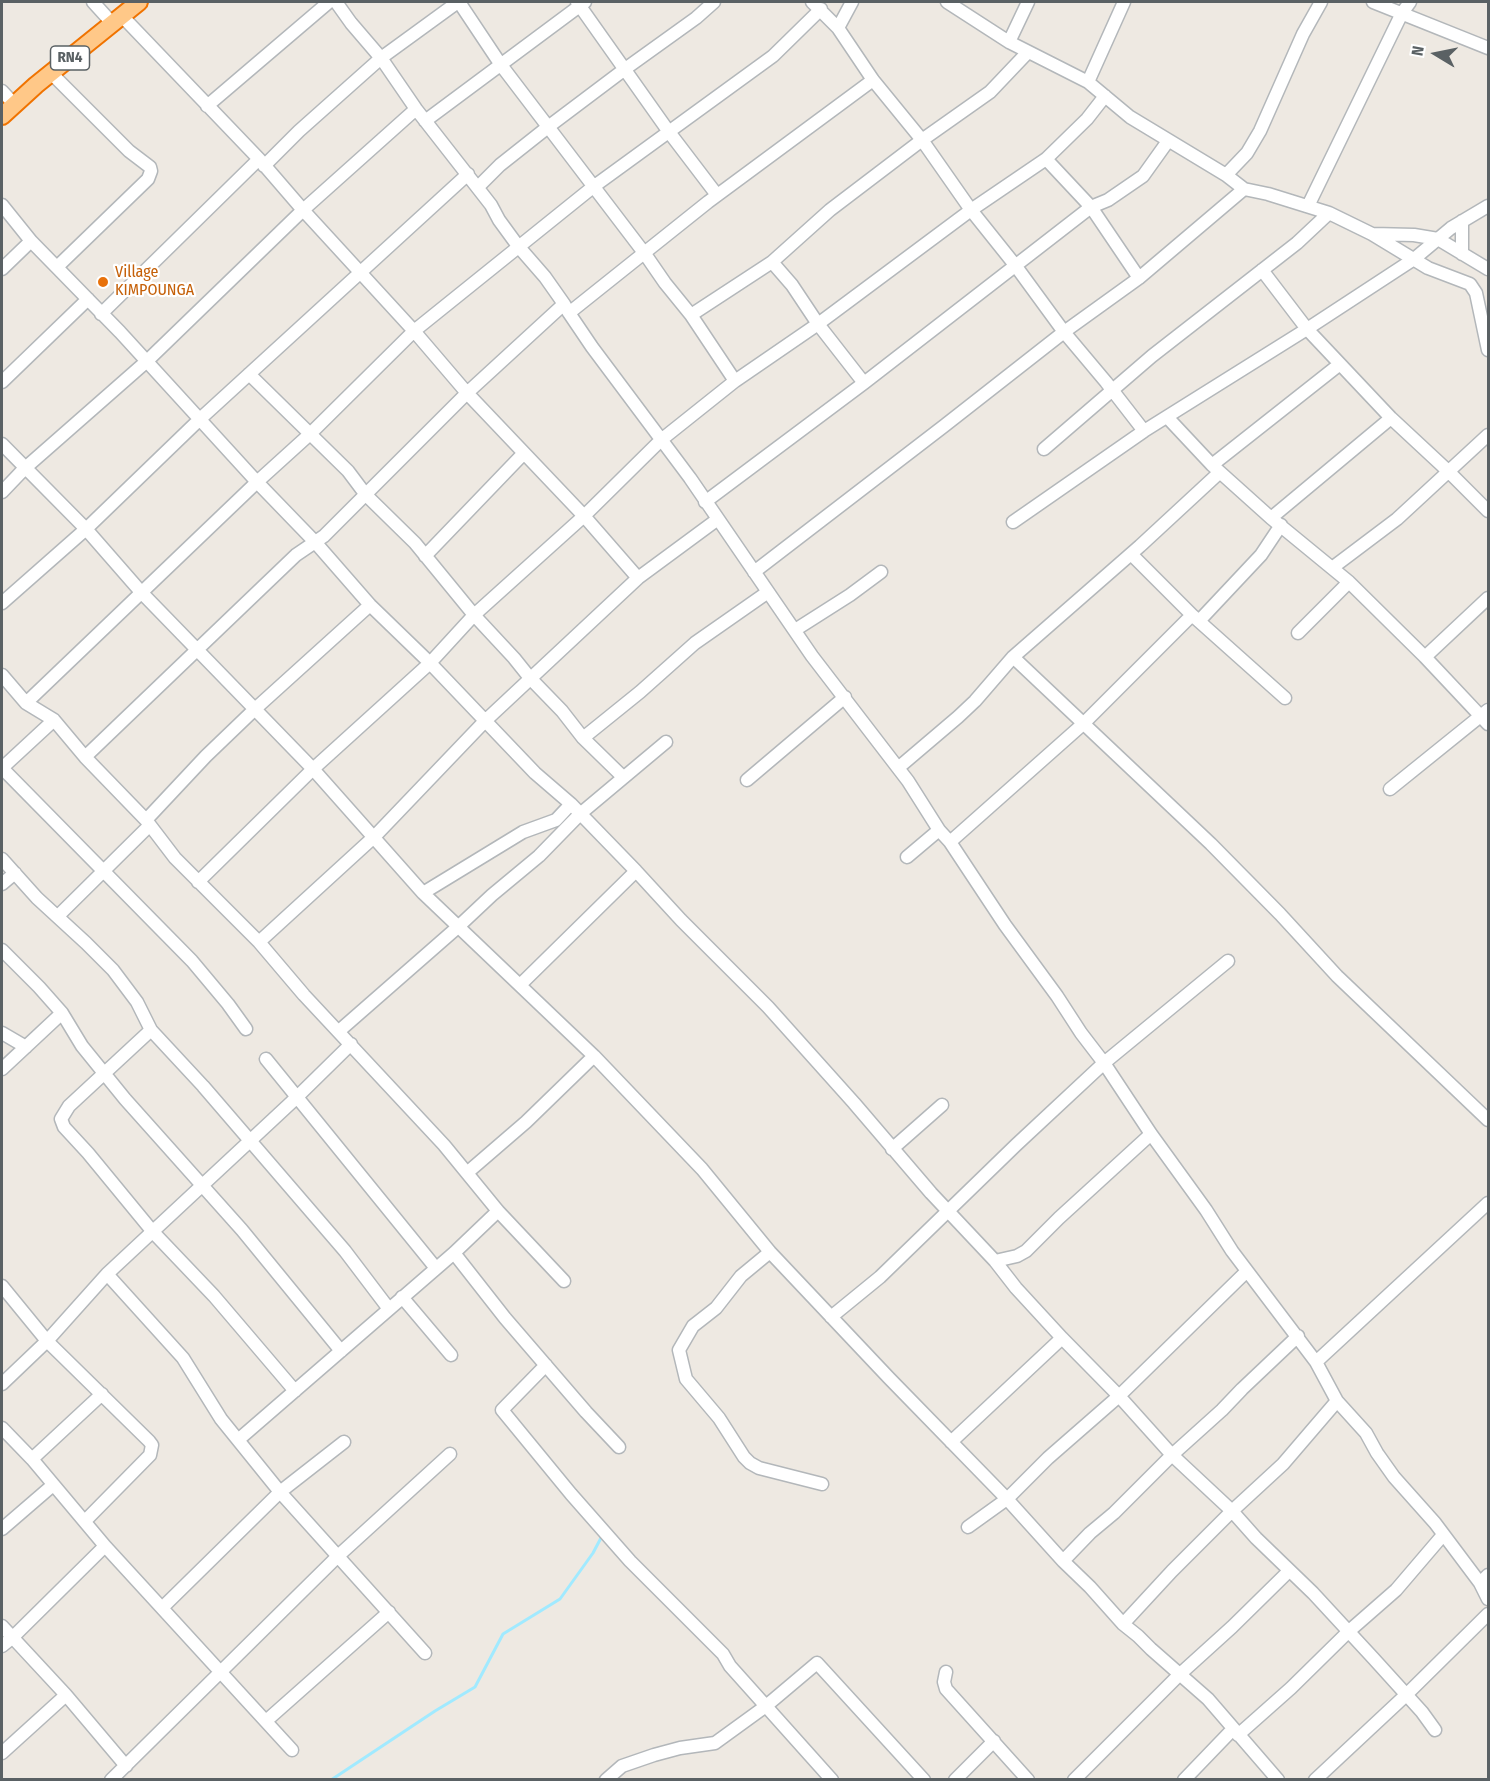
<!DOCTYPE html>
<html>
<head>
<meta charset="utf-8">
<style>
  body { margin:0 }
  #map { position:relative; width:1490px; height:1781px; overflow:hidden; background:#eee9e2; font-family:"Fira Sans Condensed",sans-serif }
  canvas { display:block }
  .frame { position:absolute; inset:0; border:3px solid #5a6164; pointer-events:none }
  .north { position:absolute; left:1406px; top:24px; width:60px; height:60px; -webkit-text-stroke:4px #fff; paint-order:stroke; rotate:280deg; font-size:16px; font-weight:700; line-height:24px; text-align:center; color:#5a6164 }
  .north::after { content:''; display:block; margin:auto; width:21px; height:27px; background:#5a6164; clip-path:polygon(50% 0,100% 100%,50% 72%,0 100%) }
</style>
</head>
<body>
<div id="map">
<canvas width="1490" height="1781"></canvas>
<div class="frame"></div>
<div class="north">N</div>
</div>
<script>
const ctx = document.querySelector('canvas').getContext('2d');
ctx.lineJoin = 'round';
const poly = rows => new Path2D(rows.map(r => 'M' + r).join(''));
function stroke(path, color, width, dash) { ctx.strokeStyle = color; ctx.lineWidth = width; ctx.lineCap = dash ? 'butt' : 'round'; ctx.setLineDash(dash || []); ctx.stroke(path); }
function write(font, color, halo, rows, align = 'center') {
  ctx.font = font + ' "Fira Sans Condensed",sans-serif'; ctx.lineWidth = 4.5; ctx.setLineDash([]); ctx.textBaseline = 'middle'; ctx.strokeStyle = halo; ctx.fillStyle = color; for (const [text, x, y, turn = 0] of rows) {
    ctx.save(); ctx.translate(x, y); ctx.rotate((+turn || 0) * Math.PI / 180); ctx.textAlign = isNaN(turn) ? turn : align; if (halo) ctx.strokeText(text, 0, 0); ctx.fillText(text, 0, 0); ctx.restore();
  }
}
stroke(poly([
  [205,1780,210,1780],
  [331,1780,435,1711,475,1687,503,1634,560,1599,593,1553,602,1536]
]), '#a1eaff', 3);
const minor = poly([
  [93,2,113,24],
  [336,2,351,23,381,58,416,109,491,205,499,220,518,246,545,277,564,304,569,313,592,347,690,478,812,656,908,781,939,830,950,842,1005,925,1057,996,1081,1033,1104,1063,1151,1134,1206,1210,1232,1251,1316,1362,1337,1401,1366,1433,1377,1453,1394,1477,1435,1523,1480,1583,1488,1599],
  [459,2,501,65,645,254,665,283,691,315,735,381],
  [577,2,669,132,717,195],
  [812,2,838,28,873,80,922,140,971,210,1015,265,1064,332,1106,382,1144,431],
  [947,2,1009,42,1088,82,1130,117,1226,175,1244,189,1268,194,1329,213,1372,234,1428,268,1470,284,1476,293,1488,350],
  [1373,2,1488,48],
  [122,16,259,159,303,210,414,331,467,393,584,516,638,578],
  [838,28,852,2],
  [1009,42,1028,2],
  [51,73,129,151,150,167,151,171,148,179,57,267],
  [1088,82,1124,2],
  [2,91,15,105],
  [207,106,329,2],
  [425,121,585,2],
  [1046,159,1091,207,1139,278],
  [264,166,299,131,381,58,458,2],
  [1226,175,1247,153,1260,131,1303,34,1321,2],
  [478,187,500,165,548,127,625,69,696,18,714,2],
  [2,205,31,241,120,332,257,482,315,542,370,605,430,663,535,773,571,804,636,871,681,920,768,1007,854,1103,931,1193,995,1261,1016,1288,1062,1338,1119,1396,1172,1455,1232,1511,1256,1538,1313,1593,1374,1659,1422,1712,1435,1730],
  [1308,206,1402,13,1410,2],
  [1462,221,1462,254],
  [1373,234,1414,235,1438,239,1488,269],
  [772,262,792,285,818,324,864,383],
  [2,269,31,241],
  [1262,270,1307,329,1391,418,1448,471,1488,511],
  [569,313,708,202,873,80],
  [101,314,259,159],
  [691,315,772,262,830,210,922,140,990,92,1028,52],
  [249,374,348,471,366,495,415,543,474,615,514,658,530,678,562,711,583,738,623,777],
  [2,382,88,299],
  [1167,417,1212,465,1271,518,1349,582,1425,657,1488,724],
  [2,444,86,529,141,592,313,769,423,893,594,1056,702,1169,770,1252,889,1378,1007,1499,1063,1561,1090,1587,1123,1624,1138,1636,1151,1649,1208,1699,1278,1780],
  [1044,449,1152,356,1297,243,1329,213],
  [1212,465,1340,364],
  [2,492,24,469,147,361,303,210,416,109],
  [705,502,864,383,1091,207,1108,200,1143,176,1168,141],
  [1271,518,1391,418],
  [1013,522,1144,431,1307,329,1414,259,1451,228,1488,206],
  [1131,554,1192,615,1285,698],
  [425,556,524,453],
  [1332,568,1397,519,1488,435],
  [754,572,944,426,1064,332,1139,278,1244,189],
  [2,603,86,529,200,419,468,174],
  [1199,621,1261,555,1281,525],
  [795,630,850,595,881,572],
  [1298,633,1349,582],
  [1013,657,1211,844,1280,914,1337,976,1488,1120],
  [1425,657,1488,598],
  [2,675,26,703,54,720,85,757,146,820,175,858,259,942,304,995,444,1145,498,1211,564,1281],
  [26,703,257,482,310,434,414,331,593,187,773,56,821,9],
  [583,738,640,692,695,643,768,592],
  [85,757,296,555,324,536,467,393,564,304],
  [2,768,192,961,228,1004,246,1029],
  [2,768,54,720],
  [898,768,958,717,975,701,1013,657,1140,546,1220,472],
  [747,780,845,697],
  [1390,789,1488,710],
  [146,820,206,756,255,709,370,605],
  [950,842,1083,724,1192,615],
  [907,857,939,830],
  [2,859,37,898,86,943,113,970,137,1002,151,1030,203,1086,345,1251,389,1309],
  [198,882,313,769,430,663,474,615,584,516,661,440,735,381,818,324,971,210,1046,159,1087,119,1105,96],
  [2,884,15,873],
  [423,893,523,832,556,820,571,804],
  [58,916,150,825],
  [259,942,375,836,485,721,638,578,718,519],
  [2,950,39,987,62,1013,82,1046,125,1099,242,1230,341,1351],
  [520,985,636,871],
  [151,1030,69,1106,61,1119,64,1127,88,1153,153,1232,214,1296,295,1391],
  [339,1031,459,926,492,895,539,856,580,814,666,742],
  [2,1033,26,1047],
  [266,1059,435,1267],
  [2,1069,62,1013],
  [892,1149,942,1105],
  [468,1172,526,1122,594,1056],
  [770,1252,741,1276,716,1308,693,1326,679,1350,686,1379,719,1418,744,1457,750,1463,759,1468,822,1484],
  [454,1253,505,1318,586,1412,619,1447],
  [995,1261,1017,1256,1026,1251,1059,1218,1151,1134],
  [107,1274,183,1358,221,1419,280,1492,425,1653],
  [2,1286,47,1341,149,1441,152,1445,150,1455,85,1521],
  [402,1297,451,1355],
  [831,1317,880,1277,1016,1145,1104,1063,1228,961],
  [1316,1362,1488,1203],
  [546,1365,502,1410,571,1494,630,1561,723,1654,730,1666,832,1780],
  [2,1384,47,1341,107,1274,296,1098,351,1044],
  [2,1428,32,1459,105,1546,292,1750],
  [238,1440,454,1253,498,1211],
  [951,1442,1062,1338],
  [32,1459,102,1394],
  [968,1527,1007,1499,1048,1458,1119,1396,1247,1271],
  [2,1529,53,1485],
  [1063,1561,1090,1533,1114,1513,1172,1455,1222,1410,1242,1389,1298,1336],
  [1480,1583,1488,1575],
  [162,1608,280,1492,344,1442],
  [1123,1624,1172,1571,1232,1511,1283,1464,1337,1401],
  [2,1626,66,1695,2,1753],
  [2,1646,13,1637,105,1546],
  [946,1672,944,1682,946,1689,1028,1780],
  [66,1695,126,1766],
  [266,1721,389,1612],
  [1238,1735,1291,1688,1348,1632,1396,1590,1443,1535],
  [111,1780,338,1556,450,1454],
  [606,1780,622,1766,654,1755,680,1748,715,1743,766,1706,817,1663,924,1780],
  [955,1780,994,1741],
  [1074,1780,1179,1675,1232,1627,1289,1571],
  [1184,1780,1233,1729],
  [1315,1780,1406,1695,1488,1614]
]);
const highway = poly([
  [2,116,36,85,139,2]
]);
stroke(minor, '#b3b7ba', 15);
stroke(highway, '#f07300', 20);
stroke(minor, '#fff', 12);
stroke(highway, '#ffc888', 16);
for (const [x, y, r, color] of [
  [103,282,6,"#e8710a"]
]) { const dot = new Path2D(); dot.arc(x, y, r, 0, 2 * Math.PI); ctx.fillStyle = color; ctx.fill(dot); stroke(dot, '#fff', 2); }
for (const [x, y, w] of [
  [70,58,39]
]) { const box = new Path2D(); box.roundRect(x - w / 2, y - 12, w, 24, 4.5); ctx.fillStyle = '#fff'; ctx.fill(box); stroke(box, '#5a6164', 1.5); }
write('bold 15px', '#5a6164', null, [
  ["RN4",70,58]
]);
write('16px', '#c56008', '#fff', [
  ["Village",115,273],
  ["KIMPOUNGA",115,291]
], 'left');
</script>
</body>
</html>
